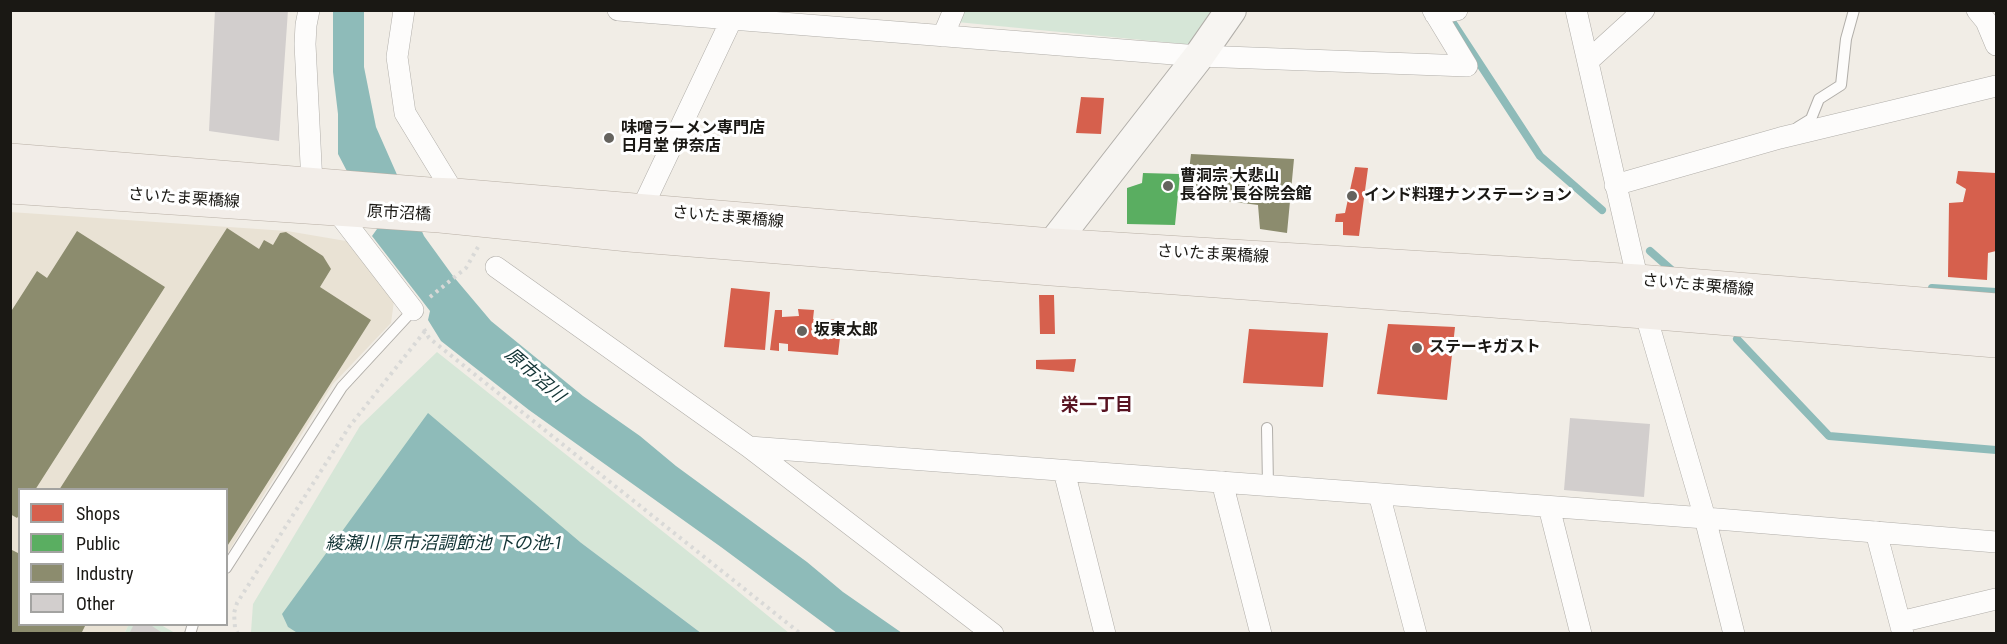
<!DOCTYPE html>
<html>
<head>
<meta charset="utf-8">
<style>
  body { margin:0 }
  #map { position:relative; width:2007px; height:644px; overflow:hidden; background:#f1ede6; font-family:"Roboto Condensed",sans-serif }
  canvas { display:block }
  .frame { position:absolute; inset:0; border:12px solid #1a1814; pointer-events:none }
  .legend { position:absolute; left:18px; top:488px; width:210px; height:138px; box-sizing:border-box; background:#fff; border:2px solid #a3a3a1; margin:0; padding:8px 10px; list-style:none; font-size:18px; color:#1a1814 }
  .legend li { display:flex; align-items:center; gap:12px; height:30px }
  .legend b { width:30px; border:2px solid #a3a3a1 }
</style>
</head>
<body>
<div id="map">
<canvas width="2007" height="644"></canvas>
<div class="frame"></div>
<ul class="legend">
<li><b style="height:16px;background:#d6604d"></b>Shops</li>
<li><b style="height:16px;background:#5aae61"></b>Public</li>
<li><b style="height:16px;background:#8c8c6e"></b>Industry</li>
<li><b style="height:16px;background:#d2cecd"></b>Other</li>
</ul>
</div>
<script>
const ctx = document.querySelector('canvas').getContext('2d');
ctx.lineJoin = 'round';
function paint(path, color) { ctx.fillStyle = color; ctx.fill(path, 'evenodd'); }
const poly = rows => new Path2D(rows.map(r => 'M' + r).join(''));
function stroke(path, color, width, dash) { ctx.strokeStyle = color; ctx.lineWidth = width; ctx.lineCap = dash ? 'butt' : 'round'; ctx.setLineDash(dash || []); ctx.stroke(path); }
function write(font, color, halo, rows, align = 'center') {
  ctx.font = font + ' "Roboto Condensed","Noto Sans JP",sans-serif'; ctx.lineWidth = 6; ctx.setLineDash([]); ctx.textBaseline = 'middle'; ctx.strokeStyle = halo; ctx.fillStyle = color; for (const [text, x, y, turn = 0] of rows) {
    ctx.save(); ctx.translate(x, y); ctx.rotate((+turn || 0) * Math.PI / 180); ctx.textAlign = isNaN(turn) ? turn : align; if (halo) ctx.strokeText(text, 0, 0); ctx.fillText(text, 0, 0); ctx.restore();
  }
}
paint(poly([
  [10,212,287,231,346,241,394,301,391,323,333,384,227,554,226,490,20,490,20,624,129,625,124,633,11,633]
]), '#e9e2d4');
paint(poly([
  [962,10,1216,11,1194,45,957,22],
  [437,352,734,588,789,633,701,633,580,542,288,627,299,633,253,634,251,632,253,604,360,426],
  [129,624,161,625,175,633,124,634]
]), '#d6e6d7');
paint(poly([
  [333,11,364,11,364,67,376,127,424,236,453,276,491,321,583,396,640,436,676,466,807,562,843,592,902,633,837,633,721,547,529,410,441,341,428,320,430,311,372,236,377,229,338,154,338,114,333,72],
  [428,413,580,542,701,633,299,634,288,627,282,614]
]), '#8ebbb9');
paint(poly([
  [1081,97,1104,98,1101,134,1076,133],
  [1355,167,1368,168,1359,236,1343,235,1343,222,1335,222,1336,214,1345,213],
  [1958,171,1996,173,1996,251,1988,253,1987,280,1948,277,1949,203,1963,202,1966,189,1956,183],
  [731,288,770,292,765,350,724,347],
  [1039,295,1054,295,1055,334,1040,334],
  [798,309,814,310,813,319,842,320,838,355,788,351,788,344,779,343,779,351,770,350,775,310,782,310,782,317,799,316],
  [1388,324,1455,327,1447,400,1377,394],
  [1249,329,1328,333,1323,387,1243,383],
  [1076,359,1074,372,1036,369,1036,360]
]), '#d6604d');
paint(poly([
  [1143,173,1180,174,1175,225,1127,224,1127,188,1142,183]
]), '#5aae61');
paint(poly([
  [1191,154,1294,159,1287,233,1260,229,1258,205,1186,196],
  [227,228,259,249,264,240,273,245,280,233,286,232,323,256,331,269,320,287,371,320,226,548,226,490,59,490],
  [77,231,165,287,35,490,20,490,20,514,17,518,10,514,10,313,37,271,47,278],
  [10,549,20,554,20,624,86,624,81,634,10,634]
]), '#8c8c6e');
stroke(poly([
  [1453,23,1540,156,1602,210],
  [1650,251,1675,273],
  [1932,288,1996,292],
  [1737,339,1829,436,1996,450]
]), '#8ebbb9', 8);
paint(poly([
  [215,10,288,10,279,141,209,131],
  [1570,418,1650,424,1644,497,1564,490],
  [134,624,149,624,164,634,129,634]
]), '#d2cecd');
const lane = poly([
  [1798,127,1811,119,1819,99,1841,85,1846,39,1854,10],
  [1267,428,1268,486],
  [226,568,342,387,413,310],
  [190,634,193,624]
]);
const street = poly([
  [309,10,306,25,305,44,312,184],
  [404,10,397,57,405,113,455,195],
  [618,10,1199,56,1467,66,1433,10],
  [1576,10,1645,312,1705,518,1734,634],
  [1977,10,1986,21,1996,45],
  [1435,14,1457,10],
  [943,36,954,10],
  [1588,61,1644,10],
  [1615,185,1780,138,1996,86],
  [336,210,413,310],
  [636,221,736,10],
  [496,267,749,447,993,634],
  [749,447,1705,518,1996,542],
  [1064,471,1105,634],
  [1222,482,1261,634],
  [1379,494,1416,634],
  [1549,507,1581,634],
  [1876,532,1903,634],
  [1900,622,1996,599]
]);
const secondary = poly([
  [1052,265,1052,245,1199,56,1231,10]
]);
const primary = poly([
  [10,160,429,194,455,195,1052,245,1638,281,1996,310],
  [10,187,440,216,629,235,1052,269,1645,312,1996,341]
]);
stroke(lane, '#b1aea9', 12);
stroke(street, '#b1aea9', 22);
stroke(secondary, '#b1aea9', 32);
stroke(primary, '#b8afa5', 34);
stroke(poly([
  [430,297,466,268,478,247],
  [424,329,429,338,801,634],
  [238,634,235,628,234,613,237,603,349,427,425,331]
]), '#d9d9d7', 4, [3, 4.5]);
stroke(lane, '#fdfcfb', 10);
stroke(street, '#fdfcfb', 21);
stroke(secondary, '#f7f5f2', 30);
stroke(primary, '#f2ede8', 33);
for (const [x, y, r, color] of [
  [609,138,6,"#65635e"],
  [1168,186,6,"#65635e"],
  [1352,196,6,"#65635e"],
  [802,331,6,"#65635e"],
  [1417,348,6,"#65635e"]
]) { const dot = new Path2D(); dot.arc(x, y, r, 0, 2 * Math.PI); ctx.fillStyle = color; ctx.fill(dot); stroke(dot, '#fff', 2); }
write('bold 16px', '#1a1814', '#fff', [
  ["味噌ラーメン専門店",621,129],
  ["日月堂 伊奈店",621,147],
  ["曹洞宗 大悲山",1180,177],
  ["長谷院 長谷院会館",1180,195],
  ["インド料理ナンステーション",1364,196],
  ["坂東太郎",814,331],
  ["ステーキガスト",1429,348]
], 'left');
write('16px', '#1a1814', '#fff', [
  ["さいたま栗橋線",184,199,4],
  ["原市沼橋",399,214,3],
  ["さいたま栗橋線",728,218,5],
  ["さいたま栗橋線",1213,255,3],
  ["さいたま栗橋線",1698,286,5]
]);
write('italic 18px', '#113334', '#fff', [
  ["原市沼川",534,376,41],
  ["綾瀬川 原市沼調節池 下の池-1",444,544]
]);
write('bold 18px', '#581321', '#fff', [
  ["栄一丁目",1097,406]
]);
</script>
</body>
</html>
